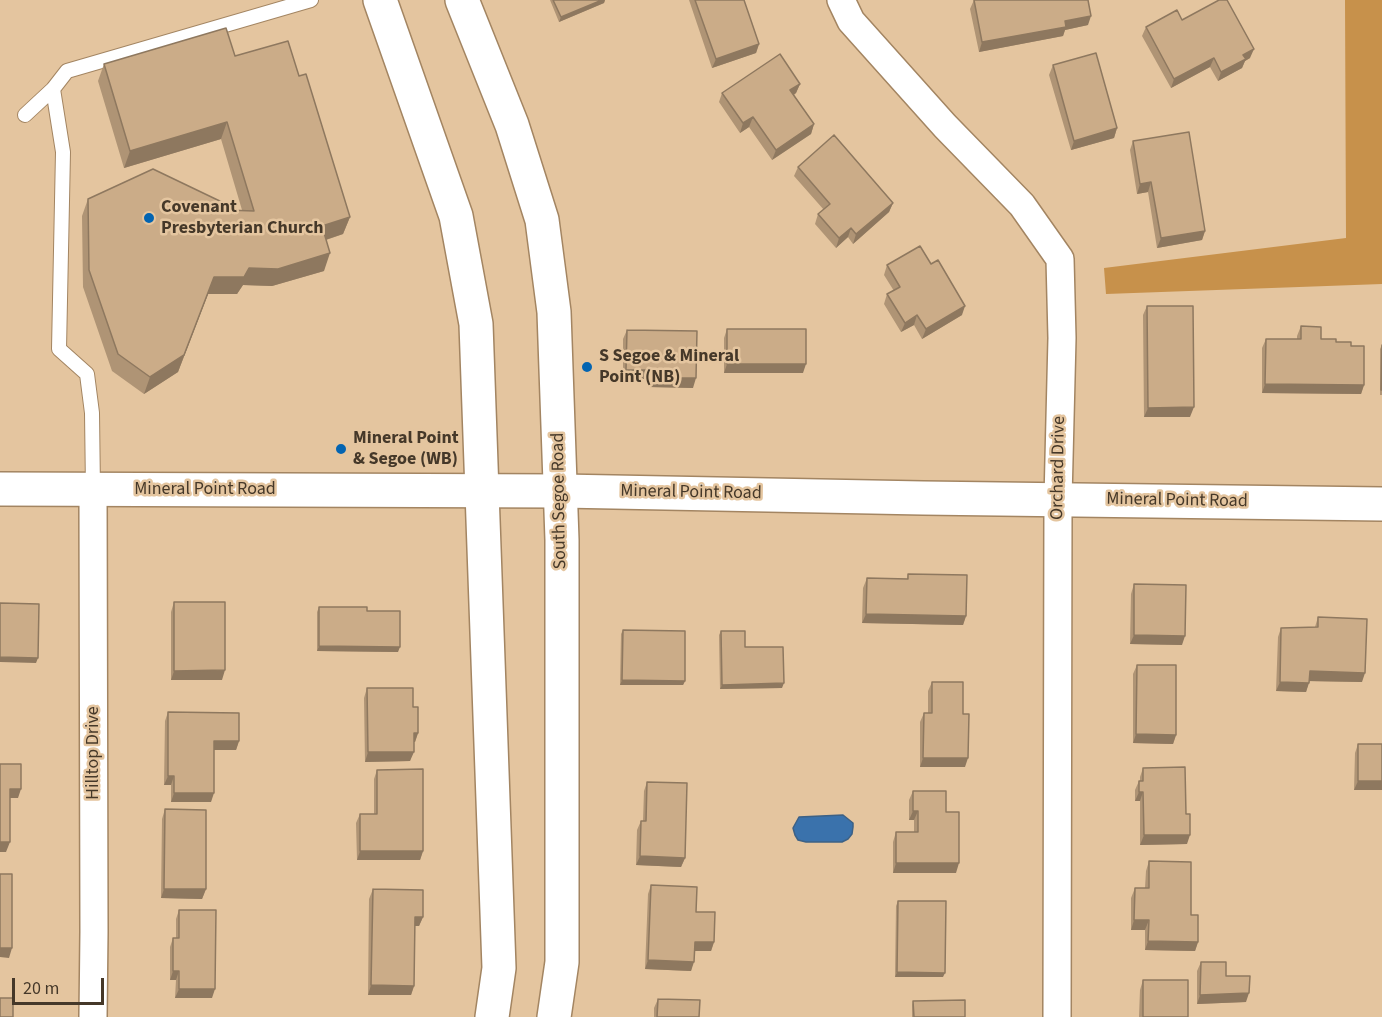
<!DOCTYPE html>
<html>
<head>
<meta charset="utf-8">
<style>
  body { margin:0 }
  #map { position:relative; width:1382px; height:1017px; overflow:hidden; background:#e4c59f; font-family:"Source Sans 3",sans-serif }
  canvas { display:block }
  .scale { position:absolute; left:12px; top:978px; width:92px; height:27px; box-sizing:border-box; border:3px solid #453829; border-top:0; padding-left:8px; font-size:18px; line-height:21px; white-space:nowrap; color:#453829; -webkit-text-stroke:4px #e4c59f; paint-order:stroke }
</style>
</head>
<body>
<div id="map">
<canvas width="1382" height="1017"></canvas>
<div class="scale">20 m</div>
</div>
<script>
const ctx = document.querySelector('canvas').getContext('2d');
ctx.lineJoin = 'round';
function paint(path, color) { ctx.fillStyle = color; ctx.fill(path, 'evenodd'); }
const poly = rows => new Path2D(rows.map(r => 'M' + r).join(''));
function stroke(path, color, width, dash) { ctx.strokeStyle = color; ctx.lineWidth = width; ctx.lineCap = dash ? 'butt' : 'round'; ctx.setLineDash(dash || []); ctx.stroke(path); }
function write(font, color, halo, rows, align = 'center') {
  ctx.font = font + ' "Source Sans 3",sans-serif'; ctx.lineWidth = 5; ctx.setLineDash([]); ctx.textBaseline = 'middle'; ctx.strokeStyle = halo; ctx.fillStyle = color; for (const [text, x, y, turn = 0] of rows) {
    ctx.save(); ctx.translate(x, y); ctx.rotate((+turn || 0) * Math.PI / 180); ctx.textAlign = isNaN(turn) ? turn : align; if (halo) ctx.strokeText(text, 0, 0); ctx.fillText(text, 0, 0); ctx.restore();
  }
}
paint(poly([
  [1345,0,1382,0,1382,284,1106,294,1104,268,1346,238]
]), '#c7914b');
const water = poly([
  [843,815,853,823,853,827,852,834,848,839,842,842,806,842,798,840,795,835,793,828,799,817,843,815]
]);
paint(water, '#3a72ac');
stroke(water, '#3d6185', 1.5);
const service = poly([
  [53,89,63,152,59,349,87,374,92,413,93,490],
  [25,115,53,89,67,71,311,0]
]);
const minor = poly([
  [841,0,851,21,945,126,1022,205,1060,259,1062,338,1058,499,1057,1017],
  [93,1017,94,932,93,490]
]);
const tertiary = poly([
  [380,0,456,216,476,324,499,968,492,1017],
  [462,0,512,125,542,220,554,312,562,540,562,962,554,1017]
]);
const secondary = poly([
  [0,489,562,491,923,498,1382,504]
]);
stroke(service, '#a38562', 16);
stroke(minor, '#a38562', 30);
stroke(tertiary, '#a38562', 36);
stroke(secondary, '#a38562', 36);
stroke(service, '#fff', 14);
stroke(minor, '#fff', 27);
stroke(tertiary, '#fff', 33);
stroke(secondary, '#fff', 33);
paint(poly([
  [550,0,605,0,604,3,559,22],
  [689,0,744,0,759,44,756,53,712,68],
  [974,0,1088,25,1065,30,1063,36,979,52,970,9],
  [1182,20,1250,58,1245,61,1242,68,1218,81,1210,67,1171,88,1142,36,1146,27],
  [235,56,299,76,350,217,343,234,326,240,324,271,272,286,243,285,237,294,208,294,178,372,144,394,112,371,83,287,82,216,88,199,226,210,242,210,221,139,124,168,98,81,104,64],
  [1053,65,1117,128,1114,138,1071,150,1049,75],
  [800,84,796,93,794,95,814,124,811,134,772,160,749,127,740,133,719,102,722,93],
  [1133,141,1205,231,1202,240,1157,248,1148,192,1137,194,1130,150],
  [798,167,893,203,889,212,853,244,848,237,836,248,815,224,818,214,824,210,794,176],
  [887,265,962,315,922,339,914,325,901,332,884,304,887,294,894,291,884,275],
  [1147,306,1190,417,1144,417,1143,315],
  [1301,326,1321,339,1336,342,1351,346,1364,385,1361,394,1262,393,1262,348,1266,339,1297,339,1297,336],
  [727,329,803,373,724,373,724,338],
  [627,330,693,388,649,387,649,379,623,379,623,339],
  [1382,345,1382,395,1380,395,1380,349],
  [908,574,966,616,963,625,862,623,863,588,867,578,907,579],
  [1134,584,1182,645,1130,644,1131,594],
  [174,602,222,680,171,680,171,612],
  [319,607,367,611,398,652,317,651,317,612],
  [1318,617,1362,682,1309,681,1306,692,1276,691,1278,637,1281,628,1315,627],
  [623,630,685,681,683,685,620,685,621,634],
  [721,631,745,647,782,688,720,689,719,635],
  [1137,665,1176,735,1173,744,1133,743,1133,674],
  [932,682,963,714,965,767,920,767,920,722,924,713,928,713,928,691],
  [367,688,413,707,418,733,415,742,414,742,410,761,365,762,364,698],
  [168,712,239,741,236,750,214,750,211,802,171,802,171,785,164,785,165,721],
  [1358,744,1382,790,1354,790,1355,753],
  [1143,768,1186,814,1187,844,1140,845,1140,801,1135,801,1135,790,1139,781,1140,781,1140,777],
  [377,770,423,851,420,860,357,860,356,823,360,814,374,814,374,779],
  [647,782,685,858,681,867,636,865,637,830,641,821,643,821,644,791],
  [913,791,946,812,956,873,893,873,893,842,896,832,914,832,914,820,909,820,909,800],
  [165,809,206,889,202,899,161,898,162,819],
  [1149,861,1191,915,1198,942,1195,951,1145,950,1145,930,1131,930,1131,898,1135,888,1145,888,1146,871],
  [651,885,696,912,714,942,711,951,695,951,691,971,645,969,648,894],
  [373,889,423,917,419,926,415,926,414,986,411,995,368,995,369,899],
  [898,901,943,977,895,977,896,906],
  [179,910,212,998,175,998,176,980,170,980,170,947,173,938,176,938,176,919],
  [1201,962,1226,976,1246,1002,1197,1004,1197,971],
  [1143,980,1188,1017,1139,1017,1140,990],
  [658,999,699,1017,654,1017,654,1008],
  [913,1001,965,1017,912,1017,912,1005]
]), '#af9475');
paint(poly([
  [602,0,605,0,604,3,559,22,561,17],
  [1091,16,1088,25,1065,30,1063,36,979,52,982,42,1065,21],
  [759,44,756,53,712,68,716,59],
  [1254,49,1250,58,1245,61,1242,68,1218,81,1221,72,1243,55],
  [1214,58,1210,67,1171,88,1174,79],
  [800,84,796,93,787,99,790,90],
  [753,117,749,127,740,133,743,123],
  [227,122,221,139,124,168,130,151],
  [814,124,811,134,772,160,776,150],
  [1117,128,1114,138,1071,150,1074,141],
  [1151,182,1148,192,1137,194,1140,184],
  [893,203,889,212,853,244,856,234],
  [350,217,343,234,316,243,322,226],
  [851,228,848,237,836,248,839,238],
  [1205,231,1202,240,1157,248,1161,238],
  [330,253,324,271,272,286,243,285,237,294,208,294,178,372,144,394,150,377,214,277,249,268],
  [965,306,962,315,922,339,926,329],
  [917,315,914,325,901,332,905,323],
  [727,364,806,364,803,373,724,373],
  [626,370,652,370,649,379,623,379],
  [652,378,696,378,693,388,649,387],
  [1265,384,1364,385,1361,394,1262,393],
  [1194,407,1190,417,1144,417,1148,408],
  [866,614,966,616,963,625,862,623],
  [1134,635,1185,636,1182,645,1130,644],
  [319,646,400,647,398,652,317,651],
  [0,657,38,658,36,663,0,662],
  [225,670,222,680,171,680,174,671],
  [1310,671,1365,673,1362,682,1306,681],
  [622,680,685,681,683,685,620,685],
  [1280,682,1309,683,1306,692,1276,691],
  [784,683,782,688,720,689,722,685],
  [414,733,418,733,415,742,410,742],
  [1136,734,1176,735,1173,744,1133,743],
  [214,741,239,741,236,750,211,750],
  [368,752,414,752,410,761,365,762],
  [923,758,968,758,965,767,920,767],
  [168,776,174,776,171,785,164,785],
  [1358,781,1382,781,1382,790,1354,790],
  [10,789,21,789,18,798,6,798],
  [1139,792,1143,792,1140,801,1135,801],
  [174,793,214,793,211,802,171,802],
  [913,811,918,811,914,820,909,820],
  [1144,835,1190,835,1187,844,1140,845],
  [0,842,10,842,6,852,0,852],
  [360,851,423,851,420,860,357,860],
  [640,856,685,858,681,867,636,865],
  [896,863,959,863,956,873,893,873],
  [164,889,206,889,202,899,161,898],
  [415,917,423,917,419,926,412,926],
  [1134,920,1149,920,1145,930,1131,930],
  [1148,941,1198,942,1195,951,1145,950],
  [695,942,714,942,711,951,692,951],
  [0,948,12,948,9,958,0,957],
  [648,960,694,962,691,971,645,969],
  [173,971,179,971,176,980,170,980],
  [897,972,945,973,943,977,895,977],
  [371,985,414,986,411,995,368,995],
  [179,989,215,989,212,998,175,998],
  [1249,993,1246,1002,1197,1004,1200,995]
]), '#8e785f');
const building = poly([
  [553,0,602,0,561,17,553,0],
  [695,0,744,0,759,44,716,59,695,0],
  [974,0,1088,0,1091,16,1065,21,1066,27,982,42,974,0],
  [1219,0,1227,0,1254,49,1243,55,1246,59,1221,72,1214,58,1174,79,1146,27,1177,10,1182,20,1219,0],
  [226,28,235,56,288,41,299,76,306,74,350,217,322,226,330,253,278,269,249,268,244,277,214,277,184,355,150,377,118,354,89,270,88,199,153,169,226,204,226,210,254,211,227,122,130,151,104,64,226,28],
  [1096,53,1117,128,1074,141,1053,65,1096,53],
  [780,54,800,84,790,90,814,124,776,150,753,117,743,123,722,93,780,54],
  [1189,132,1205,231,1161,238,1151,182,1140,184,1133,141,1189,132],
  [834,135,893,203,856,234,851,228,839,238,818,214,830,204,798,167,834,135],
  [920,246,931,264,938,260,965,306,926,329,917,315,905,323,887,294,900,287,887,265,920,246],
  [1147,306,1193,306,1194,407,1148,408,1147,306],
  [1301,326,1321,327,1321,339,1336,339,1336,342,1351,342,1351,346,1364,346,1364,385,1265,384,1266,339,1301,339,1301,326],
  [727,329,806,329,806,364,727,364,727,329],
  [627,330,697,331,696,378,652,378,652,370,626,370,627,330],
  [1382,345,1382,390,1381,390,1382,345],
  [908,574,967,575,966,616,866,614,867,578,908,579,908,574],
  [1134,584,1186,585,1185,636,1134,635,1134,584],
  [174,602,225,602,225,670,174,671,174,602],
  [0,603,39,604,38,658,0,657,0,603],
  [319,607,367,607,367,611,400,611,400,647,319,646,319,607],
  [1318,617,1367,619,1365,673,1310,671,1309,683,1280,682,1281,628,1318,627,1318,617],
  [623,630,685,631,685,681,622,680,623,630],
  [721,631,745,631,745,647,783,647,784,683,722,685,721,631],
  [1137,665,1176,665,1176,735,1136,734,1137,665],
  [932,682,963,682,963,714,969,714,968,758,923,758,924,713,932,713,932,682],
  [367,688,413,688,413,707,418,707,418,733,414,733,414,752,368,752,367,688],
  [168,712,239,713,239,741,214,741,214,793,174,793,174,776,168,776,168,712],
  [1358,744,1382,744,1382,781,1358,781,1358,744],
  [0,764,21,764,21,789,10,789,10,842,0,842,0,764],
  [1185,767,1186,814,1190,814,1190,835,1144,835,1143,792,1139,792,1139,781,1143,781,1143,768,1185,767],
  [423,769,423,851,360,851,360,814,377,814,377,770,423,769],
  [647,782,687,783,685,858,640,856,641,821,646,821,647,782],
  [913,791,946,791,946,812,959,812,959,863,896,863,896,832,918,832,918,811,913,811,913,791],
  [165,809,206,810,206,889,164,889,165,809],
  [1149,861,1191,862,1191,915,1198,915,1198,942,1148,941,1149,920,1134,920,1135,888,1149,888,1149,861],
  [0,874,12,874,12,948,0,948,0,874],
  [651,885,697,887,696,912,715,912,714,942,695,942,694,962,648,960,651,885],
  [373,889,423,890,423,917,415,917,414,986,371,985,373,889],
  [898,901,946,901,945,973,897,972,898,901],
  [179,910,216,910,215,989,179,989,179,971,173,971,173,938,179,938,179,910],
  [1201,962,1226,962,1226,976,1250,976,1249,993,1200,995,1201,962],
  [1143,980,1188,980,1188,1017,1143,1017,1143,980],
  [0,998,13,998,13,1017,0,1017,0,998],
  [658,999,700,1000,699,1017,657,1017,658,999],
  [965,1000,965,1017,914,1017,913,1001,965,1000]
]);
paint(building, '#cbac88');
stroke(building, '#8e785f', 1.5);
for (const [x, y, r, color] of [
  [149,218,6,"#0364b1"],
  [587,367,6,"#0364b1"],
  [341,449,6,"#0364b1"]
]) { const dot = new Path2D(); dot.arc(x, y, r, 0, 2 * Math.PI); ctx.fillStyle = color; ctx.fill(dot); stroke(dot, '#e4c59f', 2); }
write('bold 18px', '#453829', '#e4c59f', [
  ["Covenant",161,208],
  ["Presbyterian Church",161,229],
  ["S Segoe & Mineral",599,357],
  ["Point (NB)",599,378],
  ["Mineral Point",353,439],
  ["& Segoe (WB)",353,460]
], 'left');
write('18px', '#453829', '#e4c59f', [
  ["Orchard Drive",1059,468,-89],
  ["Mineral Point Road",205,490],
  ["Mineral Point Road",691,493,1],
  ["South Segoe Road",560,501,-91],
  ["Mineral Point Road",1177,501,1],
  ["Hilltop Drive",94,753,-90]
]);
</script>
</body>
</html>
